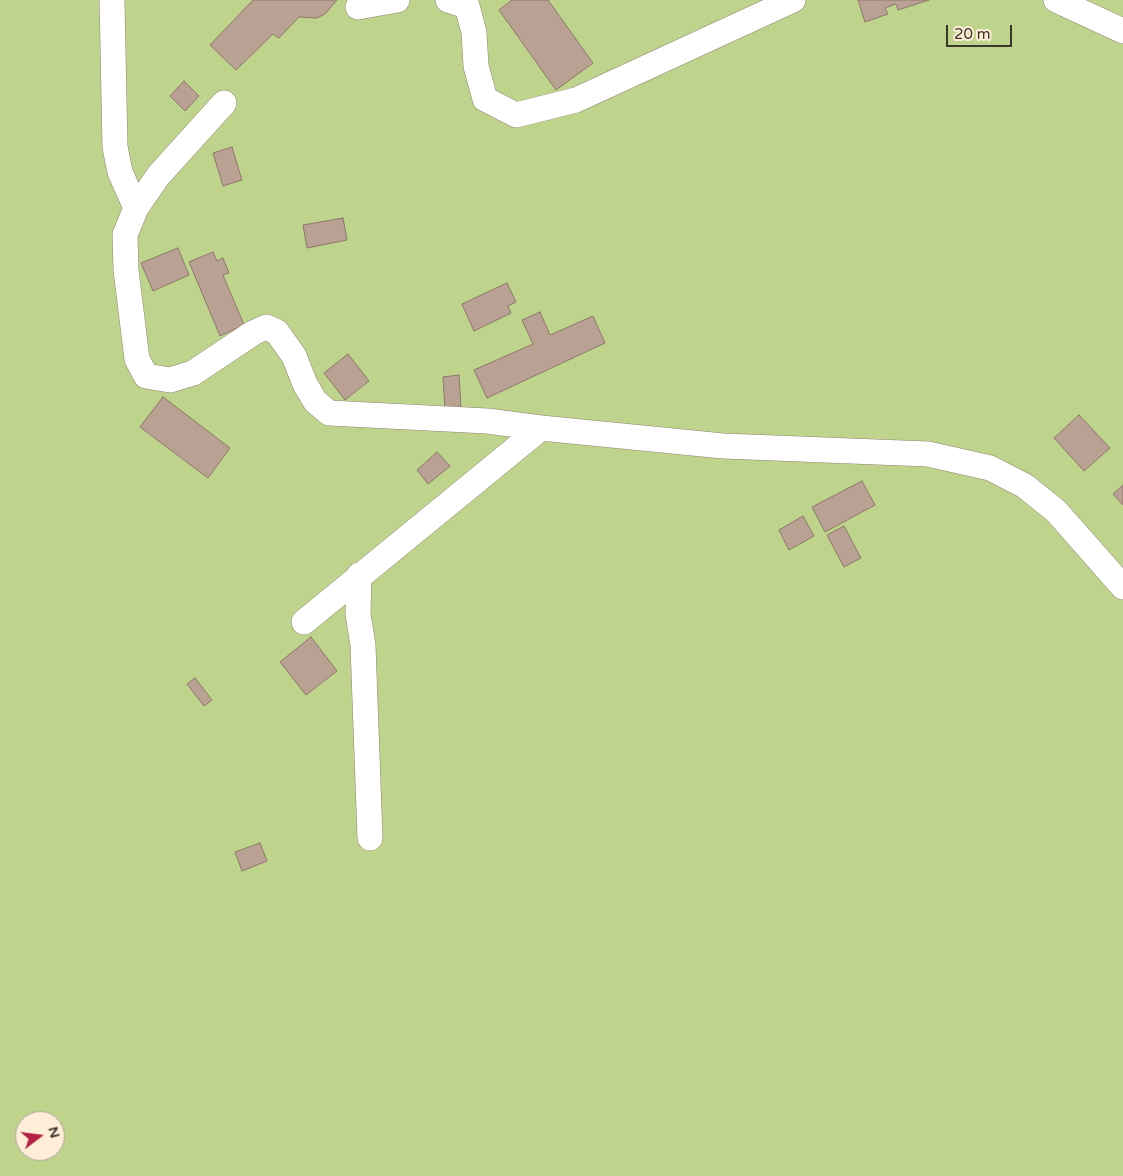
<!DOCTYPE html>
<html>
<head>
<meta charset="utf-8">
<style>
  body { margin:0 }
  #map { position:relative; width:1123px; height:1176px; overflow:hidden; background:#f0e1ca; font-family:"Varela Round",sans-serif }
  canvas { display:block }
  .north { position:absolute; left:15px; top:1111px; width:50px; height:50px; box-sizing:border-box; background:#feeed7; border:1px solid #b0a493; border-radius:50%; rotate:75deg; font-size:14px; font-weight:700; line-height:20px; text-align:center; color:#3c362d }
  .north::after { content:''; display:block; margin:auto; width:18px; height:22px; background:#b32145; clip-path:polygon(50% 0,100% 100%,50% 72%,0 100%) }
  .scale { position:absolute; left:946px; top:25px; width:66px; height:22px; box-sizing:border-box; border:2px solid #3c362d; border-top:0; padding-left:6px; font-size:15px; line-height:18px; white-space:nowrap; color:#3c362d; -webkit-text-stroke:4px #feeed7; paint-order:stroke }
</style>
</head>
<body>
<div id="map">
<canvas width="1123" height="1176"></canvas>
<div class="north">N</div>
<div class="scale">20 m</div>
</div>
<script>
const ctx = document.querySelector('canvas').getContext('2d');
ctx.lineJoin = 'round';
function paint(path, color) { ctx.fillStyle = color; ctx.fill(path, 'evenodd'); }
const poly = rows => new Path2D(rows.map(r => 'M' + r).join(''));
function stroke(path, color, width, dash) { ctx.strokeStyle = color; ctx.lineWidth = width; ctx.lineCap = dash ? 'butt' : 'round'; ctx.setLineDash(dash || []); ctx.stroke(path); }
paint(poly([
  [0,0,1123,0,1123,1176,0,1176],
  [25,1121,55,1121,55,1151,25,1151]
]), '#bed48d');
const building = poly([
  [253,0,337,0,325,14,317,18,299,17,279,38,273,34,236,70,210,45,253,0],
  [512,0,548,0,593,63,556,90,499,10,512,0],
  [858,0,929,0,898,10,896,4,885,8,888,14,865,22,858,0],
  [184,81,199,96,185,111,170,96,184,81],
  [232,147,242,180,223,186,213,153,232,147],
  [343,218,347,240,307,248,303,225,343,218],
  [178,248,189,275,153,291,141,263,178,248],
  [213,252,217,261,223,258,229,273,223,275,244,325,220,336,189,262,213,252],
  [507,283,516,302,508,306,511,313,474,331,462,304,507,283],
  [540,312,550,335,593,316,605,343,487,398,474,370,533,344,522,320,540,312],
  [348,354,369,381,345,400,324,373,348,354],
  [459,375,461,408,445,409,443,377,459,375],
  [163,397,230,448,208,478,140,427,163,397],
  [1079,415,1110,448,1084,471,1054,438,1079,415],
  [437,452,450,466,428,484,417,470,437,452],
  [862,481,875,505,825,532,812,507,862,481],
  [1123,485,1123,505,1113,494,1123,485],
  [803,516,814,536,789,550,779,530,803,516],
  [844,526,861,558,844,567,827,535,844,526],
  [311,637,337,671,306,695,280,662,311,637],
  [195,678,212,700,204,706,187,684,195,678],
  [260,843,267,861,242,871,235,852,260,843]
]);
paint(building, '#b9a193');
stroke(building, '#8e786a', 1);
const minor = poly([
  [112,0,115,147,120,172,136,208],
  [448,0,467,6,474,32,476,66,485,99,516,115,576,100,793,0],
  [1056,0,1123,31],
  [358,7,397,0],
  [224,103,158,176,136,208,125,235,126,270,137,359,146,376,170,380,193,373,253,333,266,327,277,332,294,356,305,384,315,401,329,413,487,421,541,428],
  [359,575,358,614,363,645,370,838],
  [304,622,541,428,723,446,928,454,990,468,1025,486,1056,511,1123,587]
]);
stroke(minor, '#92836f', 26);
stroke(minor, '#fff', 25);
</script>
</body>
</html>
